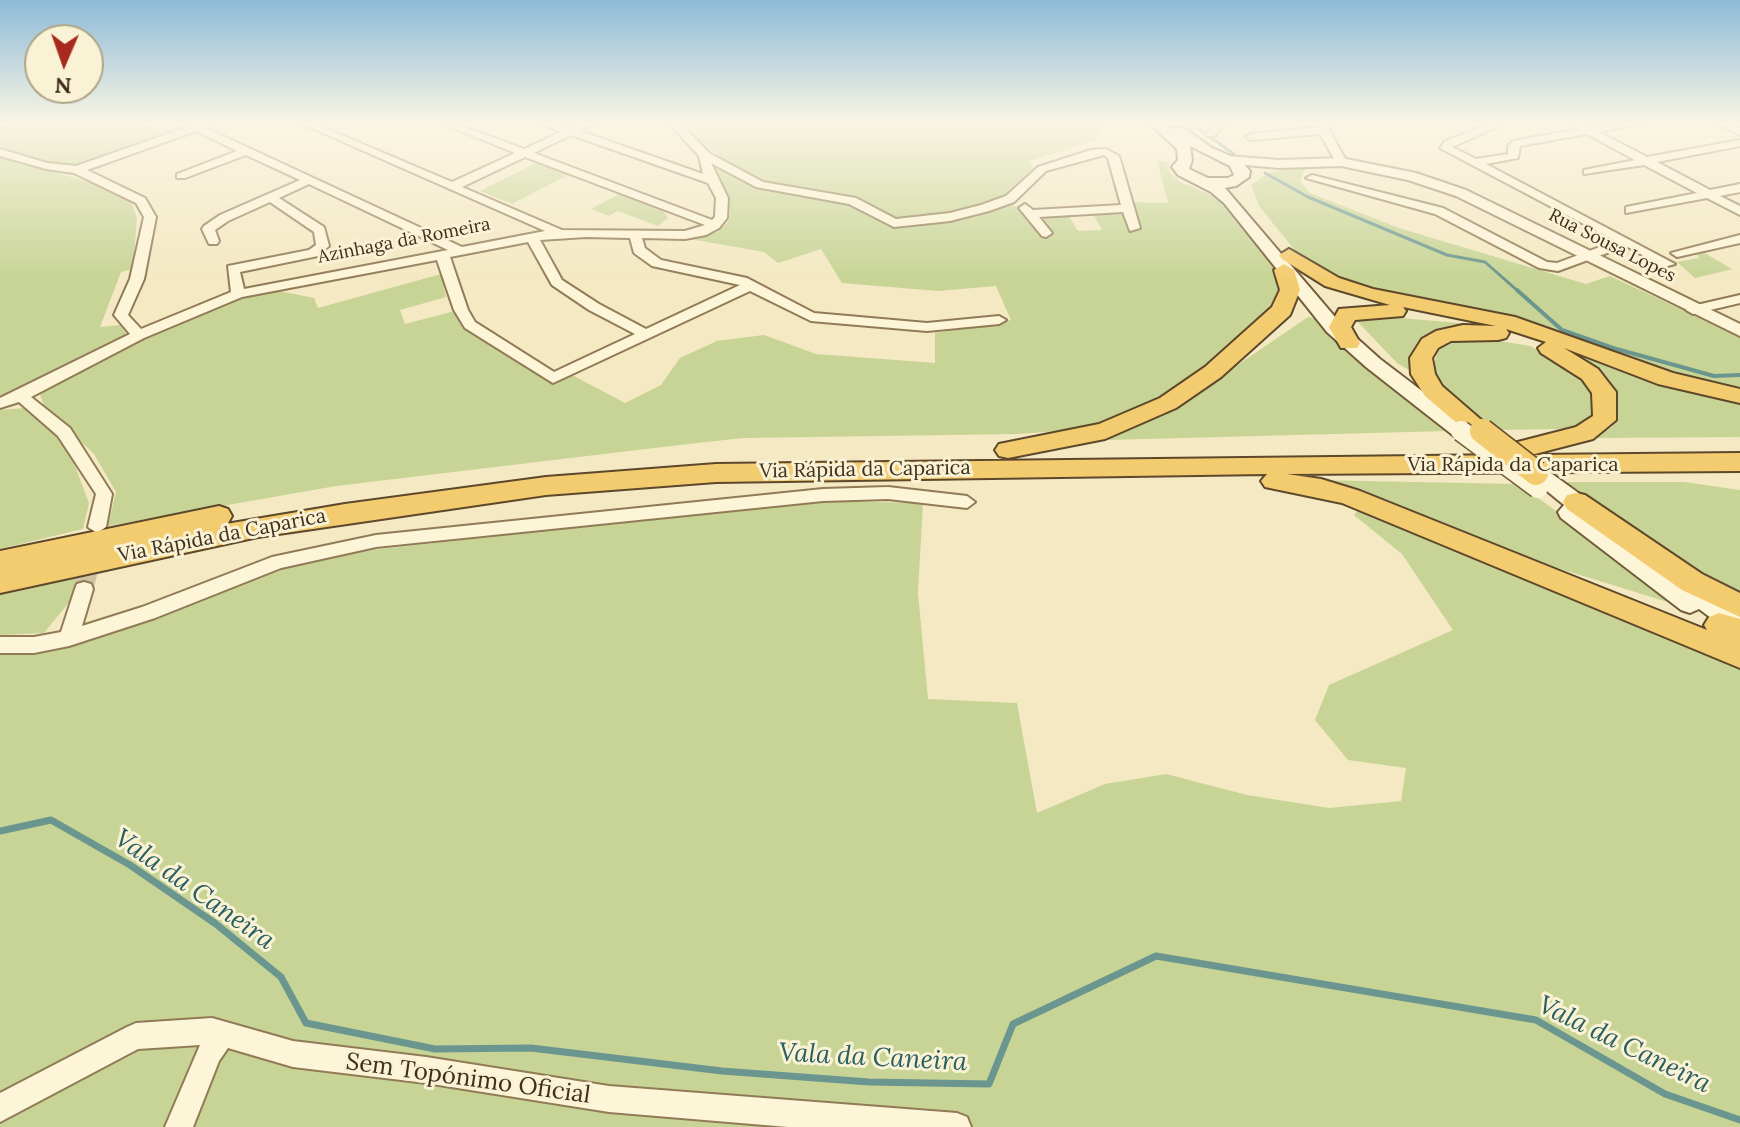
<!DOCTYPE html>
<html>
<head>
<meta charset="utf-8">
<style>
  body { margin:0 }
  #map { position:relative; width:1740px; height:1127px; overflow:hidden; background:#f4e9c3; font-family:Lora,serif }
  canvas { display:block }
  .north { position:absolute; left:24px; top:24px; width:80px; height:80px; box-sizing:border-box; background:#faf2d4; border:2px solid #afa48b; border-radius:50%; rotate:182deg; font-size:22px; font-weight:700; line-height:32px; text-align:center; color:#3f301d }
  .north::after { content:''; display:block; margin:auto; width:28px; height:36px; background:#a82a1f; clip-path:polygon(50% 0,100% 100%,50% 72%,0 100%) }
</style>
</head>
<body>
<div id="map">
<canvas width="1740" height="1127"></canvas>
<div class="north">N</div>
</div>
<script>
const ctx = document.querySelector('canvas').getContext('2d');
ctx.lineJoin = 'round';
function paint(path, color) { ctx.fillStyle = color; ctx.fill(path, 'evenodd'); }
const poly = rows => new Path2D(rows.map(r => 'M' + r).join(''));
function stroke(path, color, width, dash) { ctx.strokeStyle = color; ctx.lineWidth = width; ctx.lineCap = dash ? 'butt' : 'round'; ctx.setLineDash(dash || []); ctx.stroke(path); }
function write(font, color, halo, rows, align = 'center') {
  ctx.font = font + ' Lora,serif'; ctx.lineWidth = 6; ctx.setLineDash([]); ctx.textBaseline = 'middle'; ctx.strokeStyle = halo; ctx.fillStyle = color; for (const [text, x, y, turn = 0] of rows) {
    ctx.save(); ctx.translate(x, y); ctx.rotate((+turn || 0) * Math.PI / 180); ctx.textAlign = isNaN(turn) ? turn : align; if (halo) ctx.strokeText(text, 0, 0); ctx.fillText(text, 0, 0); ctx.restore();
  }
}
paint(poly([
  [17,122,150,122,144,125,176,131,80,166,36,160,10,152,0,145,0,126],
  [678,122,1106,122,1098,139,1030,161,1033,168,1003,196,967,210,899,219,835,194,763,183,744,176],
  [0,157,100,185,132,204,137,218,133,269,121,272,100,327,120,325,128,336,0,399],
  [1157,160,1169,163,1169,172,1180,182,1216,197,1272,266,1281,284,1280,295,1267,316,1226,352,1163,397,1118,418,1071,430,1018,434,743,438,688,444,336,486,108,526,116,492,94,454,45,408,40,395,58,379,206,310,242,297,274,290,314,298,318,308,441,274,446,297,400,310,405,324,455,311,463,329,554,385,572,375,625,403,661,385,680,358,717,341,764,335,816,354,935,363,935,333,1011,320,996,286,938,291,842,283,821,249,778,263,764,252,690,239,717,232,729,221,730,210,726,193,711,166,717,165,732,176,755,187,844,202,877,220,904,226,1013,205,1023,211,1041,234,1052,233,1042,220,1046,216,1068,215,1078,231,1102,230,1093,214,1117,213,1124,216,1127,229,1140,228,1132,202,1168,203],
  [536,163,568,175,512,204,480,191],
  [1306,167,1300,181,1310,193,1399,228,1586,284,1610,276,1740,337,1740,390,1330,279,1297,253,1259,206,1251,185,1270,172],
  [619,194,663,211,668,218,658,226,618,211,609,216,591,209],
  [1703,252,1732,269,1733,269,1695,278,1677,262,1699,258,1697,254],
  [1364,315,1507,327,1740,401,1740,437,1593,438,1612,427,1616,416,1616,396,1605,378,1581,360,1542,340,1510,330,1477,326,1443,330,1414,373,1397,363,1356,320],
  [1308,317,1317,319,1385,384,1447,431,1107,440,1192,396],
  [1475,337,1530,346,1554,358,1581,375,1596,393,1598,409,1582,425,1560,429,1490,430,1459,405,1439,383,1434,364,1438,350,1458,340],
  [25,408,67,445,89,503,83,529,0,549,0,410],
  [1310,480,1518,484,1593,537,1674,604,1512,554],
  [1565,482,1684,482,1740,490,1740,596,1593,505],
  [812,501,923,503,918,593,928,699,1017,703,1037,813,1105,784,1166,774,1247,795,1329,808,1401,801,1406,768,1348,760,1315,720,1329,685,1453,630,1402,554,1354,515,1361,506,1740,666,1740,1127,0,1127,0,652,43,651,127,628,252,579,327,555],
  [79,574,70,601,44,633,0,635,0,592]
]), '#c7d495');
stroke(poly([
  [1189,122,1234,154],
  [1265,173,1308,197,1447,255,1485,262,1519,292]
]), '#6b968f', 3);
stroke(poly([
  [1517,290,1562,330,1613,348,1714,376,1740,375]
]), '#6b968f', 4);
stroke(poly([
  [0,831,51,820,130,865,216,924,281,977,306,1023,435,1049,531,1048,722,1071,869,1082,989,1084,1013,1024,1156,956,1536,1020,1665,1094,1740,1120]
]), '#6b968f', 7);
stroke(poly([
  [84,589,93,550]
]), '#d0c4a2', 19, [19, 10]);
const minor = poly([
  [202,122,211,124,206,128,462,247,545,231,298,122,311,122,452,182,515,153,438,122,452,122,524,149,561,132,538,122,552,122,570,128,583,122,596,122,580,131,703,174,699,156,668,122,679,122,709,153,763,182,856,198,896,219,950,213,981,205,1006,196,1038,167,1091,150,1106,149,1119,156,1140,228,1130,231,1123,212,1039,217,1052,233,1046,237,1042,236,1019,208,1025,204,1033,210,1121,205,1108,158,1104,155,1046,171,1014,202,989,211,950,221,894,227,849,204,756,187,711,163,728,198,727,218,719,228,706,235,685,239,642,238,645,248,661,260,747,278,814,313,927,323,999,316,1006,320,999,324,927,331,811,321,750,291,553,383,465,328,454,310,437,260,242,297,144,338,31,397,70,428,112,494,106,527,97,533,88,527,96,494,58,436,19,402,0,408,0,398,130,334,114,315,130,279,144,217,136,203,74,173,46,169,0,156,0,149,47,163,76,166,202,122],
  [196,131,237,151,177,174,177,178,185,178,246,155,300,180,220,215,204,226,202,229,209,244,217,244,219,241,215,230,228,221,270,202,314,232,316,245,309,250,228,266,231,292,141,329,128,315,144,279,156,217,145,198,87,170,196,131],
  [571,135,708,183,716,198,715,217,712,220,534,153,571,135],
  [525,157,705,225,685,231,562,230,462,187,525,157],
  [309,184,448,250,244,289,240,272,318,256,329,246,324,227,279,198,309,184],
  [586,237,630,238,634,253,652,266,740,285,646,329,599,304,562,280,540,240,586,237],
  [528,242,552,285,589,310,635,334,554,372,475,322,468,310,450,257,528,242],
  [1216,122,1226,122,1215,136,1207,136,1206,134,1216,122],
  [1323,122,1333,122,1329,130,1347,162,1345,164,1337,164,1320,134,1251,140,1246,137,1251,134,1320,127,1323,122],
  [1487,122,1497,122,1497,127,1452,147,1476,159,1508,154,1508,146,1513,141,1578,129,1567,122,1579,122,1590,127,1644,122,1599,132,1647,157,1740,140,1740,146,1657,162,1710,190,1740,184,1740,192,1720,196,1740,206,1740,215,1707,198,1626,213,1626,207,1697,193,1644,165,1584,174,1584,170,1635,160,1587,134,1520,146,1518,158,1486,164,1675,264,1664,267,1626,246,1558,271,1539,268,1435,214,1306,178,1312,175,1443,208,1547,262,1557,263,1616,241,1440,148,1445,141,1487,125,1487,122],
  [1714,122,1727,122,1740,128,1740,135,1714,122],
  [1740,235,1740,243,1677,257,1671,253,1740,235],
  [1740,295,1740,303,1693,314,1686,310,1688,307,1740,295],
  [888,487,967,496,975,502,967,508,888,499,823,501,376,547,281,568,155,618,69,646,34,653,0,653,0,637,34,637,61,632,75,589,77,584,84,582,91,584,93,589,82,626,142,607,272,557,376,535,823,489,888,487],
  [212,1018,293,1041,426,1057,609,1086,957,1113,967,1117,971,1127,788,1127,609,1112,426,1083,293,1067,228,1048,219,1061,193,1127,165,1127,200,1045,138,1049,0,1122,0,1093,127,1027,136,1023,212,1018]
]);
const tertiary = poly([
  [1228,156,1279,160,1341,158,1416,173,1466,190,1740,324,1740,336,1456,196,1408,180,1341,166,1279,168,1223,163,1223,157,1228,156]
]);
const secondary = poly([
  [1148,122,1163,122,1171,129,1182,127,1212,148,1240,160,1250,171,1249,177,1236,186,1225,188,1341,324,1380,359,1468,426,1472,431,1468,436,1454,436,1366,367,1327,332,1224,203,1211,192,1178,175,1172,167,1178,160,1177,149,1148,122],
  [1190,146,1230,166,1234,175,1228,178,1208,178,1189,169,1192,160,1190,146],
  [1536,466,1544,468,1599,508,1602,514,1596,521,1672,577,1681,574,1690,576,1740,613,1740,636,1731,633,1699,609,1690,613,1681,610,1561,518,1558,512,1564,505,1525,473,1528,468,1536,466]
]);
const trunk = poly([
  [1289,249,1339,278,1373,289,1515,317,1673,373,1740,389,1740,403,1658,384,1564,348,1598,369,1612,387,1616,392,1616,420,1593,439,1531,455,1740,453,1740,471,1287,474,1321,479,1360,491,1707,630,1704,625,1709,617,1719,613,1740,619,1740,668,1342,503,1265,487,1261,481,1267,474,716,482,546,495,258,537,0,593,0,551,219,506,228,509,232,516,228,523,220,525,345,504,546,477,716,464,1510,455,1506,450,1510,444,1576,427,1593,416,1592,393,1582,379,1541,353,1538,348,1546,342,1506,329,1509,333,1506,338,1498,340,1451,341,1438,348,1432,358,1435,374,1442,386,1494,431,1491,437,1482,439,1473,437,1425,396,1411,374,1410,358,1422,339,1436,331,1463,325,1496,326,1403,307,1406,311,1403,316,1355,320,1351,327,1360,343,1357,348,1341,348,1329,327,1339,309,1390,305,1325,286,1282,259,1279,255,1289,249],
  [1284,264,1294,270,1300,290,1290,315,1221,377,1176,408,1105,439,1008,458,999,456,995,450,999,444,1099,424,1160,398,1205,367,1272,307,1280,290,1274,270,1284,264],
  [1576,493,1585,495,1702,574,1740,593,1740,617,1682,590,1567,509,1563,502,1567,495,1576,493]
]);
stroke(minor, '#917b57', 4);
stroke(tertiary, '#917b57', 4);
stroke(secondary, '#735c3a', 4);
stroke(trunk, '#5e482c', 4);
paint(minor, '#fdf5d8');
paint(tertiary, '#fdf5d8');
paint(secondary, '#fdf5d8');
paint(trunk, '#f4cc70');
const secondaryBridge = poly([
  [1461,431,1538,488]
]);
const trunkBridge = poly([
  [1482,431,1536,473]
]);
stroke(secondaryBridge, '#735c3a', 23, []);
stroke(trunkBridge, '#5e482c', 27, []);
stroke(secondaryBridge, '#fdf5d8', 20);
stroke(trunkBridge, '#f4cc70', 24);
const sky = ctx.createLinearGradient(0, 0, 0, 279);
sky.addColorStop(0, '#8dbbd8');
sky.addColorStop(0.44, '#faf5e4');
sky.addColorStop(1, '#faf5e400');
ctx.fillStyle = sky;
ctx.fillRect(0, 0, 1740, 279);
write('18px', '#3f301d', '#faf2d4', [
  ["Azinhaga da Romeira",404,241,-11],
  ["Rua Sousa Lopes",1612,246,27]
]);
write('20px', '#3f301d', '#faf2d4', [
  ["Via Rápida da Caparica",1513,465],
  ["Via Rápida da Caparica",865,470,-1],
  ["Via Rápida da Caparica",222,536,-11]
]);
write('24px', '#3f301d', '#faf2d4', [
  ["Sem Topónimo Oficial",468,1079,8]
]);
write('italic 26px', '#2a5f61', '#faf2d4', [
  ["Vala da Caneira",194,890,35],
  ["Vala da Caneira",1624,1045,26],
  ["Vala da Caneira",873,1058,3]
]);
</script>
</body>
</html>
